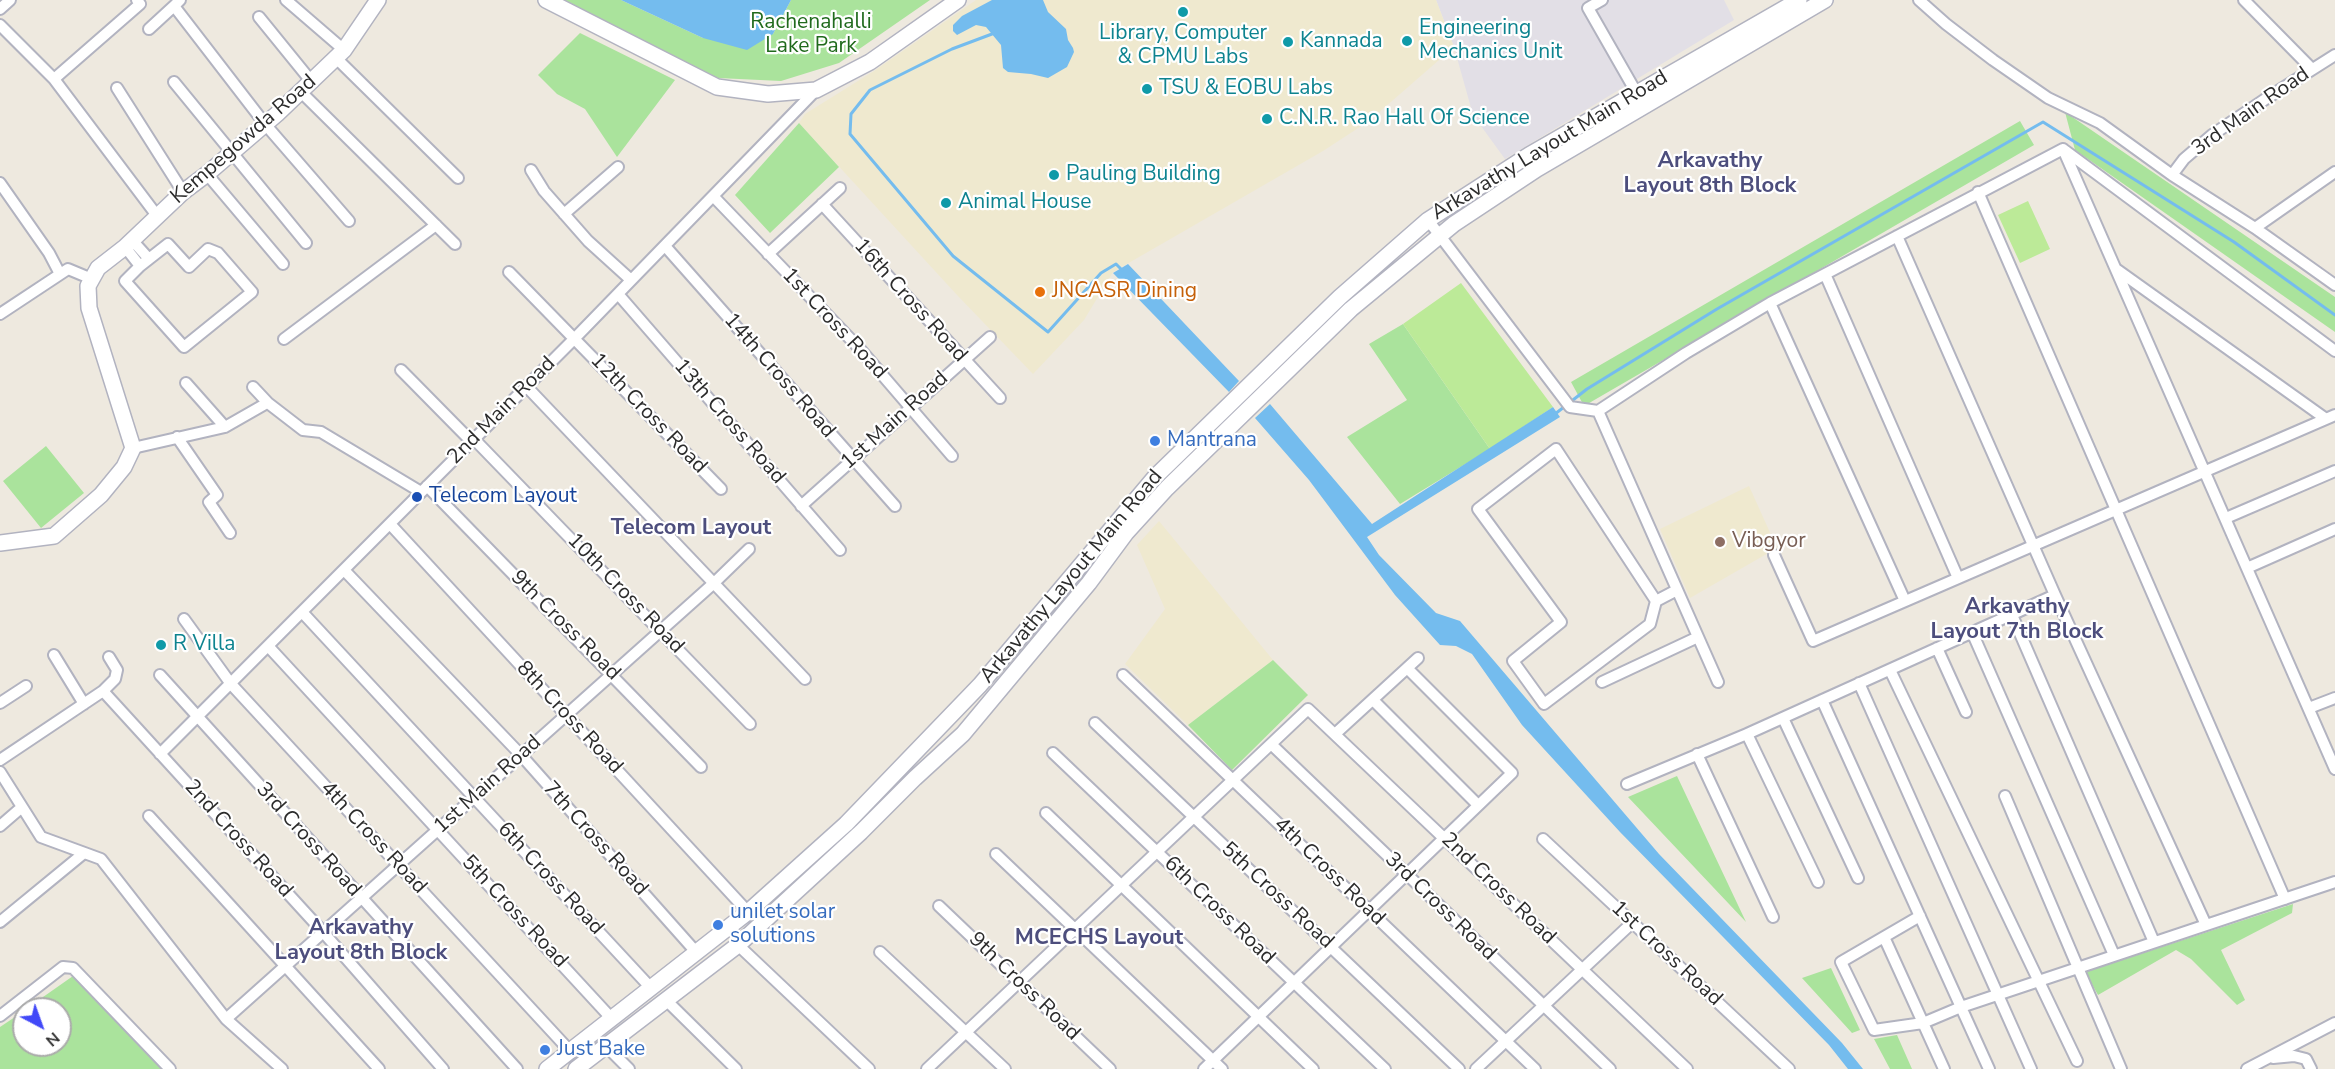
<!DOCTYPE html>
<html>
<head>
<meta charset="utf-8">
<style>
  body { margin:0 }
  #map { position:relative; width:2335px; height:1069px; overflow:hidden; background:#eee9df; font-family:"Nunito Sans",sans-serif }
  canvas { display:block }
  .north { position:absolute; left:12px; top:997px; width:60px; height:60px; box-sizing:border-box; background:#fff; border:2px solid #ababab; border-radius:50%; rotate:139deg; font-size:16px; font-weight:700; line-height:24px; text-align:center; color:#2c2c2c }
  .north::after { content:''; display:block; margin:auto; width:21px; height:27px; background:#4249f8; clip-path:polygon(50% 0,100% 100%,50% 72%,0 100%) }
</style>
</head>
<body>
<div id="map">
<canvas width="2335" height="1069"></canvas>
<div class="north">N</div>
</div>
<script>
const ctx = document.querySelector('canvas').getContext('2d');
ctx.lineJoin = 'round';
function paint(path, color) { ctx.fillStyle = color; ctx.fill(path, 'evenodd'); }
const poly = rows => new Path2D(rows.map(r => 'M' + r).join(''));
function stroke(path, color, width, dash) { ctx.strokeStyle = color; ctx.lineWidth = width; ctx.lineCap = dash ? 'butt' : 'round'; ctx.setLineDash(dash || []); ctx.stroke(path); }
function write(font, color, halo, rows, align = 'center') {
  ctx.font = font + ' "Nunito Sans",sans-serif'; ctx.lineWidth = 4.5; ctx.setLineDash([]); ctx.textBaseline = 'middle'; ctx.strokeStyle = halo; ctx.fillStyle = color; for (const [text, x, y, turn = 0] of rows) {
    ctx.save(); ctx.translate(x, y); ctx.rotate((+turn || 0) * Math.PI / 180); ctx.textAlign = isNaN(turn) ? turn : align; if (halo) ctx.strokeText(text, 0, 0); ctx.fillText(text, 0, 0); ctx.restore();
  }
}
paint(poly([
  [1436,0,1724,0,1734,20,1505,159,1473,115,1454,47]
]), '#e2dfe6');
paint(poly([
  [976,0,1436,0,1454,47,1369,121,1323,151,1113,272,1084,320,1033,374,957,295,799,123,805,114,874,71],
  [1749,486,1777,548,1690,598,1660,529],
  [1159,521,1273,660,1188,725,1125,664,1165,609,1137,545]
]), '#efe9cf');
paint(poly([
  [558,0,621,0,703,38,773,34,791,0,930,0,839,63,781,81,718,78],
  [580,33,675,80,617,157,585,109,557,94,538,75],
  [2065,112,2335,297,2335,332,2075,150],
  [2020,121,2034,145,1584,406,1571,382],
  [799,123,839,167,770,233,735,195],
  [1403,324,1490,449,1400,504,1347,437,1407,400,1369,344],
  [46,446,84,493,41,528,3,481],
  [1273,660,1308,695,1232,770,1188,725],
  [1677,776,1746,922,1628,797],
  [2293,904,2292,913,2221,950,2245,1000,2237,1005,2191,959,2176,950,2098,995,2085,972],
  [1831,968,1860,1030,1852,1033,1802,978],
  [73,976,163,1069,0,1069,0,1027,24,1011,24,1045,60,1045,60,1009,26,1009],
  [1897,1035,1912,1069,1890,1069,1874,1039]
]), '#aae39c');
paint(poly([
  [2028,201,2050,249,2020,263,1998,215],
  [1461,283,1553,407,1490,449,1403,324]
]), '#bcea98');
paint(poly([
  [621,0,791,0,773,34,747,50,703,38],
  [992,0,1043,0,1048,12,1066,29,1068,40,1073,48,1074,52,1067,67,1048,78,1031,74,1008,72,1003,68,1001,45,986,27,976,25,957,35,953,31,953,25,962,16],
  [1128,264,1239,381,1229,392,1113,273],
  [1270,404,1372,524,1553,407,1560,417,1367,537,1379,555,1436,613,1460,621,1659,854,1842,1043,1863,1069,1848,1069,1829,1045,1620,832,1522,725,1472,654,1456,646,1440,645,1395,595,1309,480,1255,418]
]), '#74bcee');
stroke(poly([
  [992,34,952,49,870,90,851,114,850,134,953,256,1048,332,1101,273,1116,264,1122,270],
  [1555,414,1587,389,1717,309,2043,122,2234,242,2335,315]
]), '#74bcee', 3);
const street = poly([
  [180,0,174,6,265,124,349,221],
  [286,0,344,50],
  [1602,0,1588,8,1636,92],
  [1919,0,1946,24,1993,60,2048,98,2100,123,2172,175,2255,228,2335,285],
  [2244,0,2312,69],
  [0,9,10,0],
  [259,17,311,81],
  [0,25,54,79,158,217],
  [149,29,174,6],
  [336,58,458,178],
  [54,79,140,4,137,0],
  [174,82,306,243],
  [117,88,183,192],
  [300,91,455,244],
  [2063,149,2335,769],
  [2063,149,2335,351],
  [531,170,544,191,588,241,631,280],
  [207,174,283,264],
  [2172,175,2184,159,2212,135,2264,100,2335,55],
  [0,183,49,253,60,274],
  [1978,192,2285,899],
  [713,196,860,349,952,456],
  [822,204,1000,398],
  [564,214,618,167],
  [1428,220,1570,407,1598,411,1686,353,1770,303,2063,149],
  [2255,228,2335,172],
  [1897,236,2055,595,2206,925],
  [132,240,149,259],
  [665,246,895,506],
  [125,247,140,266,125,281,184,347,252,292,218,253,208,249,189,267,168,244,140,266],
  [768,254,840,188],
  [2116,269,2326,419],
  [509,272,721,489],
  [1825,274,1958,578],
  [618,294,840,550],
  [1770,303,1905,601],
  [0,314,68,269,92,279],
  [284,339,436,225],
  [401,370,471,441],
  [186,383,225,427],
  [526,386,805,679],
  [253,387,268,403,303,430,321,432,421,492],
  [1598,411,1718,682],
  [177,437,217,495,209,502,230,533],
  [474,439,750,724],
  [133,448,225,427,267,403],
  [1556,449,1656,601,1650,624,1544,704,1513,661,1561,622,1478,509,1556,449],
  [427,486,701,767],
  [801,506,990,337],
  [2226,518,2335,471],
  [390,524,748,912],
  [1774,555,1813,641,2335,415],
  [2247,568,2335,529],
  [344,570,521,755,696,952],
  [1656,601,1677,590],
  [302,612,651,988],
  [2012,615,2154,942],
  [184,619,231,684,570,1051],
  [1972,632,2114,955],
  [268,646,612,1019],
  [1937,648,1966,712],
  [54,655,84,704],
  [1890,670,2077,1061],
  [160,675,517,1069],
  [1123,675,1535,1069],
  [1602,682,1698,637],
  [1859,683,2031,1069],
  [103,691,323,932,443,1069],
  [1373,700,1478,805],
  [1822,700,1989,1069],
  [0,703,26,686],
  [2309,708,2335,698],
  [1783,718,1858,878],
  [1095,723,1459,1069],
  [1335,734,1418,658],
  [1747,734,1818,882],
  [1271,744,1610,1069],
  [1053,753,1385,1069],
  [160,754,575,338,816,90],
  [1697,754,1773,917],
  [0,760,103,691,115,679,117,670,109,657],
  [0,772,41,837,101,859,226,1019,282,1069],
  [1627,784,1747,734,2055,595],
  [2005,796,2121,1069],
  [1046,813,1313,1069],
  [149,816,379,1069],
  [0,826,22,807],
  [1543,839,1789,1069],
  [996,854,1222,1069],
  [939,906,1110,1069],
  [1920,916,1841,962,1874,1030,1923,1023,1961,1007,2335,882],
  [0,922,84,853],
  [1884,937,1944,1069],
  [738,945,869,1069],
  [880,952,1005,1069],
  [667,1001,736,1069],
  [0,1016,63,967,73,968,170,1069],
  [226,1019,714,583,749,549],
  [606,1046,629,1069],
  [2273,1058,2294,1056,2306,1059,2311,1069],
  [927,1069,1308,709,1687,1069],
  [1204,1069,1512,773,1407,668],
  [1476,1069,1633,922],
  [2247,1069,2335,1023]
]);
const secondary = poly([
  [546,0,717,87,768,94,816,90,870,62,958,0],
  [0,543,54,536,101,495,124,467,133,448,89,308,88,286,98,268,125,247,183,192,207,174,277,114,344,50,378,0],
  [547,1069,748,912,846,824,980,685,1155,477,1340,297,1428,220,1529,155,1799,0],
  [576,1069,738,945,861,832,915,778,963,734,1089,583,1126,533,1167,488,1351,309,1454,224,1537,169,1825,0]
]);
stroke(street, '#b2b3c0', 14);
stroke(secondary, '#b2b3c0', 18);
stroke(street, '#fff', 10);
stroke(secondary, '#fff', 15);
for (const [x, y, r, color] of [
  [1183,12,6,"#0f9aa8"],
  [1407,41,6,"#0f9aa8"],
  [1288,42,6,"#0f9aa8"],
  [1147,89,6,"#0f9aa8"],
  [1267,119,6,"#0f9aa8"],
  [1054,175,6,"#0f9aa8"],
  [946,203,6,"#0f9aa8"],
  [1040,292,6,"#e8710a"],
  [1155,441,6,"#3f7fe0"],
  [417,497,6,"#1a4fb4"],
  [1720,542,6,"#8d6e63"],
  [161,645,6,"#0f9aa8"],
  [718,925,6,"#3f7fe0"],
  [545,1050,6,"#3f7fe0"]
]) { const dot = new Path2D(); dot.arc(x, y, r, 0, 2 * Math.PI); ctx.fillStyle = color; ctx.fill(dot); stroke(dot, '#fff', 2); }
write('21px', '#206a1c', '#fff', [
  ["Rachenahalli",811,23],
  ["Lake Park",811,47]
]);
write('21px', '#0d838f', '#fff', [
  ["Engineering",1419,29],
  ["Mechanics Unit",1419,53],
  ["Library, Computer",1183,34,"center"],
  ["& CPMU Labs",1183,58,"center"],
  ["Kannada",1300,42],
  ["TSU & EOBU Labs",1159,89],
  ["C.N.R. Rao Hall Of Science",1279,119],
  ["Pauling Building",1066,175],
  ["Animal House",958,203],
  ["R Villa",173,645]
], 'left');
write('21px', '#2c2c2c', '#fff', [
  ["3rd Main Road",2251,112,-35],
  ["Kempegowda Road",244,140,-41],
  ["Arkavathy Layout Main Road",1550,146,-31],
  ["16th Cross Road",910,301,48],
  ["1st Cross Road",834,324,47],
  ["14th Cross Road",779,376,49],
  ["2nd Main Road",502,411,-45],
  ["12th Cross Road",648,414,46],
  ["1st Main Road",895,421,-42],
  ["13th Cross Road",729,422,49],
  ["Arkavathy Layout Main Road",1072,577,-50],
  ["10th Cross Road",625,594,46],
  ["9th Cross Road",565,626,45],
  ["8th Cross Road",569,718,47],
  ["1st Main Road",488,785,-42],
  ["4th Cross Road",373,838,47],
  ["2nd Cross Road",238,839,48],
  ["7th Cross Road",595,839,48],
  ["3rd Cross Road",308,840,48],
  ["4th Cross Road",1329,872,44],
  ["6th Cross Road",550,879,47],
  ["2nd Cross Road",1498,889,44],
  ["5th Cross Road",1277,896,43],
  ["3rd Cross Road",1440,907,44],
  ["6th Cross Road",1219,911,44],
  ["5th Cross Road",514,912,47],
  ["1st Cross Road",1666,954,43],
  ["9th Cross Road",1024,987,44]
]);
write('21px', '#c56008', '#fff', [
  ["JNCASR Dining",1052,292]
], 'left');
write('21px', '#366cbe', '#fff', [
  ["Mantrana",1167,441],
  ["unilet solar",730,913],
  ["solutions",730,937],
  ["Just Bake",557,1050]
], 'left');
write('21px', '#164399', '#fff', [
  ["Telecom Layout",429,497]
], 'left');
write('21px', '#785e54', '#fff', [
  ["Vibgyor",1732,542]
], 'left');
write('bold 22px', '#4d4e7d', '#fff', [
  ["Arkavathy",1710,162],
  ["Layout 8th Block",1710,187],
  ["Telecom Layout",691,529],
  ["Arkavathy",2017,608],
  ["Layout 7th Block",2017,633],
  ["Arkavathy",361,929],
  ["Layout 8th Block",361,954],
  ["MCECHS Layout",1099,939]
]);
</script>
</body>
</html>
